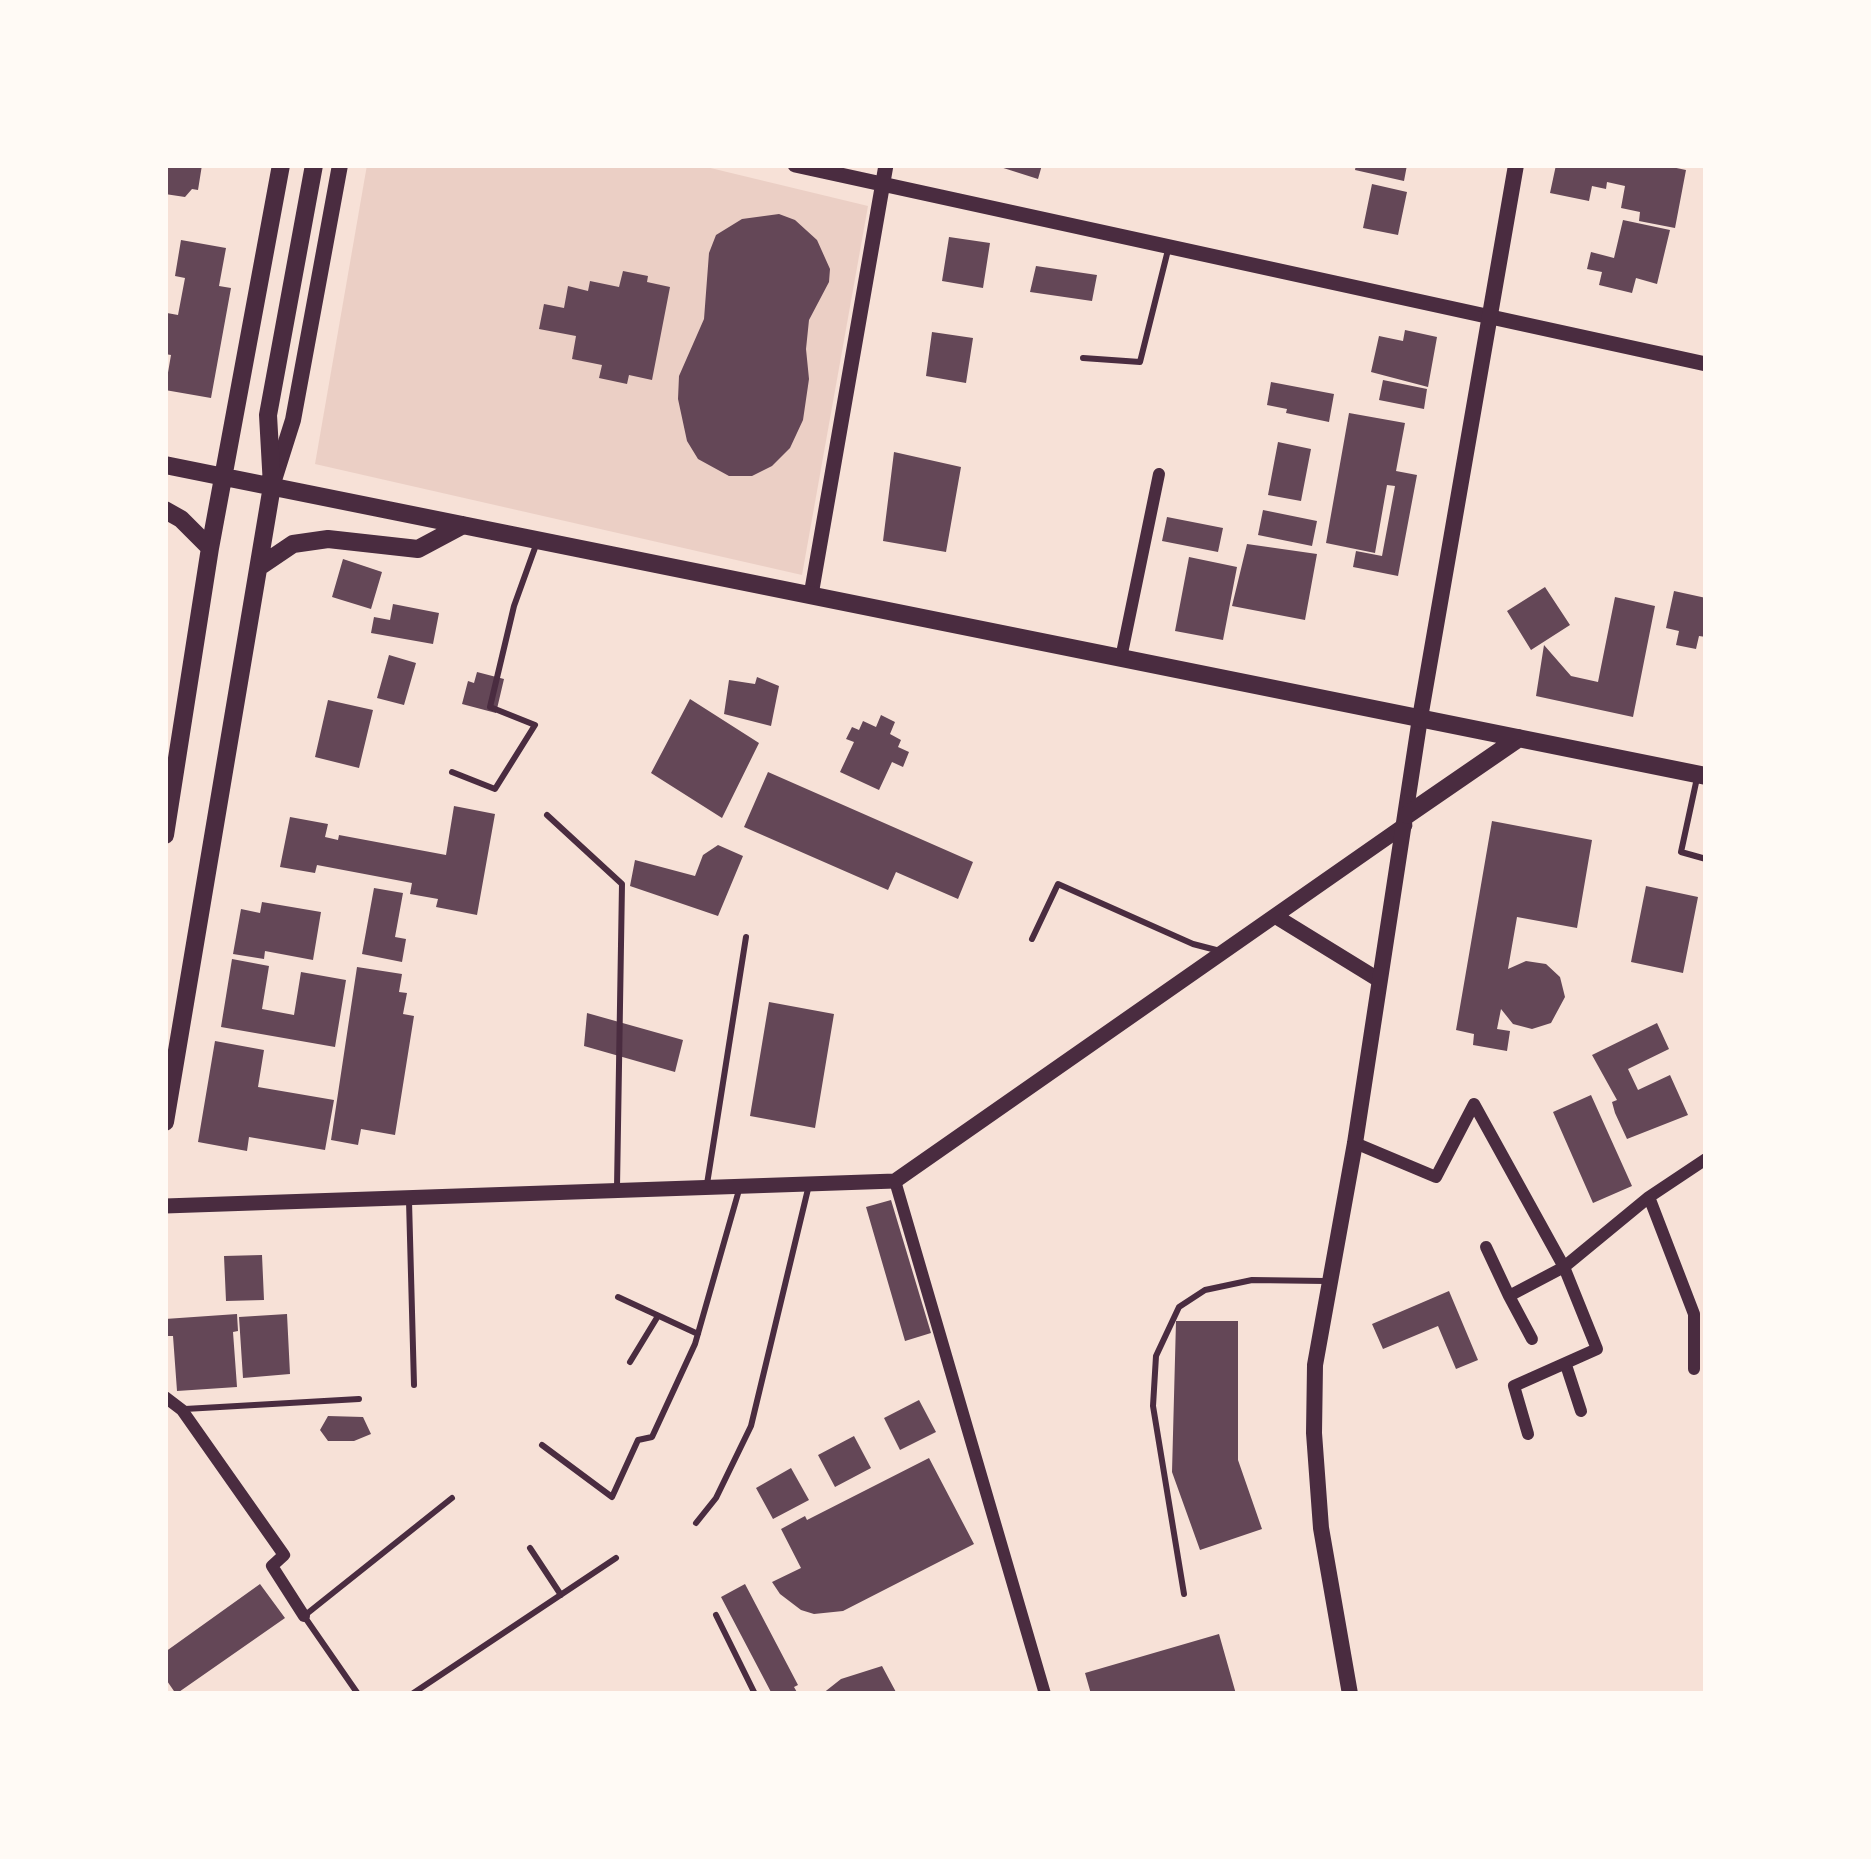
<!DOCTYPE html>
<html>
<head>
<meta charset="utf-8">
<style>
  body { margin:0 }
  #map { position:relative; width:1871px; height:1859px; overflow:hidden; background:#f7e1d7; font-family:"Public Sans",sans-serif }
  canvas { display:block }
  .frame { position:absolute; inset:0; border:168px solid #fffaf5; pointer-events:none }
</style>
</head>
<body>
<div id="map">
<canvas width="1871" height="1859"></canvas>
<div class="frame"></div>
</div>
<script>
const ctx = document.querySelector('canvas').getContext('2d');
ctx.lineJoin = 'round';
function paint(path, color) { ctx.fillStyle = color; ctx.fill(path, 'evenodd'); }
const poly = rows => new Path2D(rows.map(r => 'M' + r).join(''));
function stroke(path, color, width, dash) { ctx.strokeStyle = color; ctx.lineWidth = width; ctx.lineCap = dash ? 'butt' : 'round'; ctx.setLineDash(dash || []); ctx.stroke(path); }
paint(poly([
  [367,165,698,165,868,206,802,575,315,464]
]), '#ebcfc5');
paint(poly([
  [165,165,202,165,198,190,192,189,185,197,165,194],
  [994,165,1042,165,1038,179],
  [1356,165,1407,165,1404,181,1355,170],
  [1556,165,1662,165,1686,170,1675,228,1639,221,1640,212,1621,208,1625,186,1607,182,1606,189,1592,186,1589,201,1550,193],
  [1372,184,1407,192,1398,235,1363,228],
  [779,214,795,220,817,240,830,269,829,282,809,320,806,349,809,379,803,420,790,448,772,466,752,476,729,476,698,459,687,441,678,399,679,376,704,319,709,253,716,235,742,219],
  [1623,220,1670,230,1657,284,1636,278,1632,293,1599,285,1602,272,1587,269,1591,252,1614,258],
  [949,237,990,243,983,288,942,281],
  [181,240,226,248,219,286,231,288,211,398,165,390,171,355,165,354,165,323,167,313,178,315,185,278,175,276],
  [1036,266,1097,275,1092,301,1030,292],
  [623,271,648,276,647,282,670,287,652,380,629,375,627,384,599,378,602,365,572,359,576,336,539,329,544,304,564,308,568,286,588,291,590,281,619,287],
  [1405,330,1437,337,1428,387,1371,372,1379,336,1403,341],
  [932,332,973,338,966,383,926,376],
  [1383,380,1427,389,1424,409,1379,400],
  [1271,382,1334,394,1329,422,1286,413,1287,409,1267,405],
  [1349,413,1405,423,1396,471,1417,475,1398,576,1353,567,1356,551,1382,556,1395,486,1387,485,1375,553,1326,543],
  [1278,442,1311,449,1301,501,1268,495],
  [894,452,961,467,946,552,883,541],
  [1263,510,1317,521,1312,546,1258,535],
  [1167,517,1223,528,1218,552,1162,541],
  [1247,544,1317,554,1305,620,1232,606],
  [1189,557,1237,567,1223,640,1175,631],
  [343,559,382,572,371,609,332,597],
  [1545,587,1570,625,1531,650,1507,611],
  [1674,591,1706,598,1706,637,1699,636,1696,649,1676,645,1679,631,1666,628],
  [1615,597,1655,606,1633,717,1536,696,1544,645,1571,676,1598,682],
  [393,604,439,613,433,644,371,633,374,617,390,620],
  [389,655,416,663,404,705,377,698],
  [477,672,504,679,496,713,462,704,468,681,474,683],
  [757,677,779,686,771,726,724,714,729,680,755,684],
  [690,699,759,743,722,818,651,773],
  [328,700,373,710,359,768,315,757],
  [881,715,895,722,890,734,901,740,898,747,909,752,903,767,892,762,879,790,840,772,854,742,846,739,852,727,859,730,863,721,876,727],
  [768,772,973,862,958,899,896,872,888,890,744,827],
  [454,806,495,814,477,915,436,907,438,899,410,894,412,883,317,865,315,873,280,867,290,817,328,824,325,837,338,840,339,835,446,855],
  [1492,821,1592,840,1577,928,1517,917,1508,969,1526,961,1546,964,1560,977,1565,997,1551,1023,1532,1029,1513,1024,1501,1009,1497,1029,1510,1031,1507,1051,1473,1045,1474,1034,1456,1030],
  [718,845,743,856,718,916,630,886,635,860,695,876,703,855],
  [1646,886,1698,897,1683,973,1631,962],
  [374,888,403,893,395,937,406,939,402,962,362,954],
  [262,902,321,912,313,960,265,951,264,959,233,954,241,909,260,913],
  [232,959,269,966,262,1009,294,1015,301,972,346,980,335,1047,221,1027],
  [357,967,402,974,399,992,407,993,403,1014,414,1016,395,1135,361,1129,358,1145,331,1140],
  [769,1002,834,1014,815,1128,750,1116],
  [587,1013,683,1040,675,1072,584,1046],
  [1657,1023,1669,1049,1628,1069,1638,1090,1670,1075,1688,1115,1627,1139,1615,1113,1612,1102,1617,1100,1592,1055],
  [215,1041,264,1050,258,1087,334,1100,325,1150,249,1137,247,1151,198,1142],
  [1591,1095,1632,1186,1593,1203,1553,1112],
  [891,1200,931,1333,905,1341,866,1207],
  [262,1255,264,1300,226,1301,224,1256],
  [1449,1291,1478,1360,1456,1369,1438,1326,1383,1349,1372,1324],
  [237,1314,238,1331,233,1332,237,1387,177,1391,173,1336,165,1336,165,1319],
  [287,1314,290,1374,243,1378,239,1317],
  [1176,1321,1238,1321,1238,1460,1262,1529,1200,1550,1172,1472],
  [919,1400,936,1432,900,1450,884,1418],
  [328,1416,363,1417,371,1434,354,1441,328,1441,320,1430],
  [854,1436,871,1468,835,1487,818,1455],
  [929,1458,974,1544,843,1611,814,1614,801,1610,780,1594,772,1582,801,1568,781,1529,805,1516,807,1520],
  [791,1468,809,1500,773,1519,756,1488],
  [260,1584,285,1618,176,1694,165,1678,165,1652],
  [745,1584,798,1685,794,1687,798,1694,772,1694,721,1597],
  [1219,1634,1236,1694,1091,1694,1085,1673],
  [882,1666,897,1694,822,1694,841,1679]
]), '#644757');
stroke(poly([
  [1083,358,1140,362,1168,250],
  [452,772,495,789,535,725,490,707,514,606,536,545],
  [1697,778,1681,852,1706,859],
  [547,815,622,884,617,1187],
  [1032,939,1058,884,1193,944,1220,951],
  [707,1184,746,937],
  [409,1201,414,1385],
  [618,1297,698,1334],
  [630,1362,658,1316],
  [185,1409,359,1399],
  [542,1445,612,1497,638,1440,652,1437,695,1344,739,1190],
  [696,1523,716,1498,751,1426,808,1189],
  [530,1548,561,1595],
  [1184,1594,1153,1406,1156,1356,1179,1307,1205,1290,1252,1280,1325,1281],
  [716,1615,755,1694],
  [358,1694,304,1616,452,1498],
  [412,1694,616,1558]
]), '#4a2c40', 6);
stroke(poly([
  [1121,658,1159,474],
  [1355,1143,1436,1177,1474,1104,1564,1267,1597,1349,1514,1386,1528,1434],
  [895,1181,1045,1694],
  [1649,1197,1694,1314,1694,1369],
  [1486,1247,1509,1296],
  [1532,1339,1509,1296,1564,1267,1649,1197,1706,1159],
  [1566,1365,1581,1411],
  [165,1397,182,1410,284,1555,272,1566,304,1616]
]), '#4a2c40', 12);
stroke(poly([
  [795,165,1706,364],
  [811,595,886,165],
  [1275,916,1379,980],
  [165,1206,895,1181,1405,825]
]), '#4a2c40', 15);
stroke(poly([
  [274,480,293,420,340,165],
  [1350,1694,1321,1528,1314,1433,1315,1365,1355,1143,1420,718,1516,165]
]), '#4a2c40', 16);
stroke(poly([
  [165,465,1706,776],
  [165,510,181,519,210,548],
  [259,567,293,544,328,539,418,549,463,525],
  [1407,815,1519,738],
  [165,835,210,548,281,165],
  [165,1122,272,486,268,415,314,165]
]), '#4a2c40', 18);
</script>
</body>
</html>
